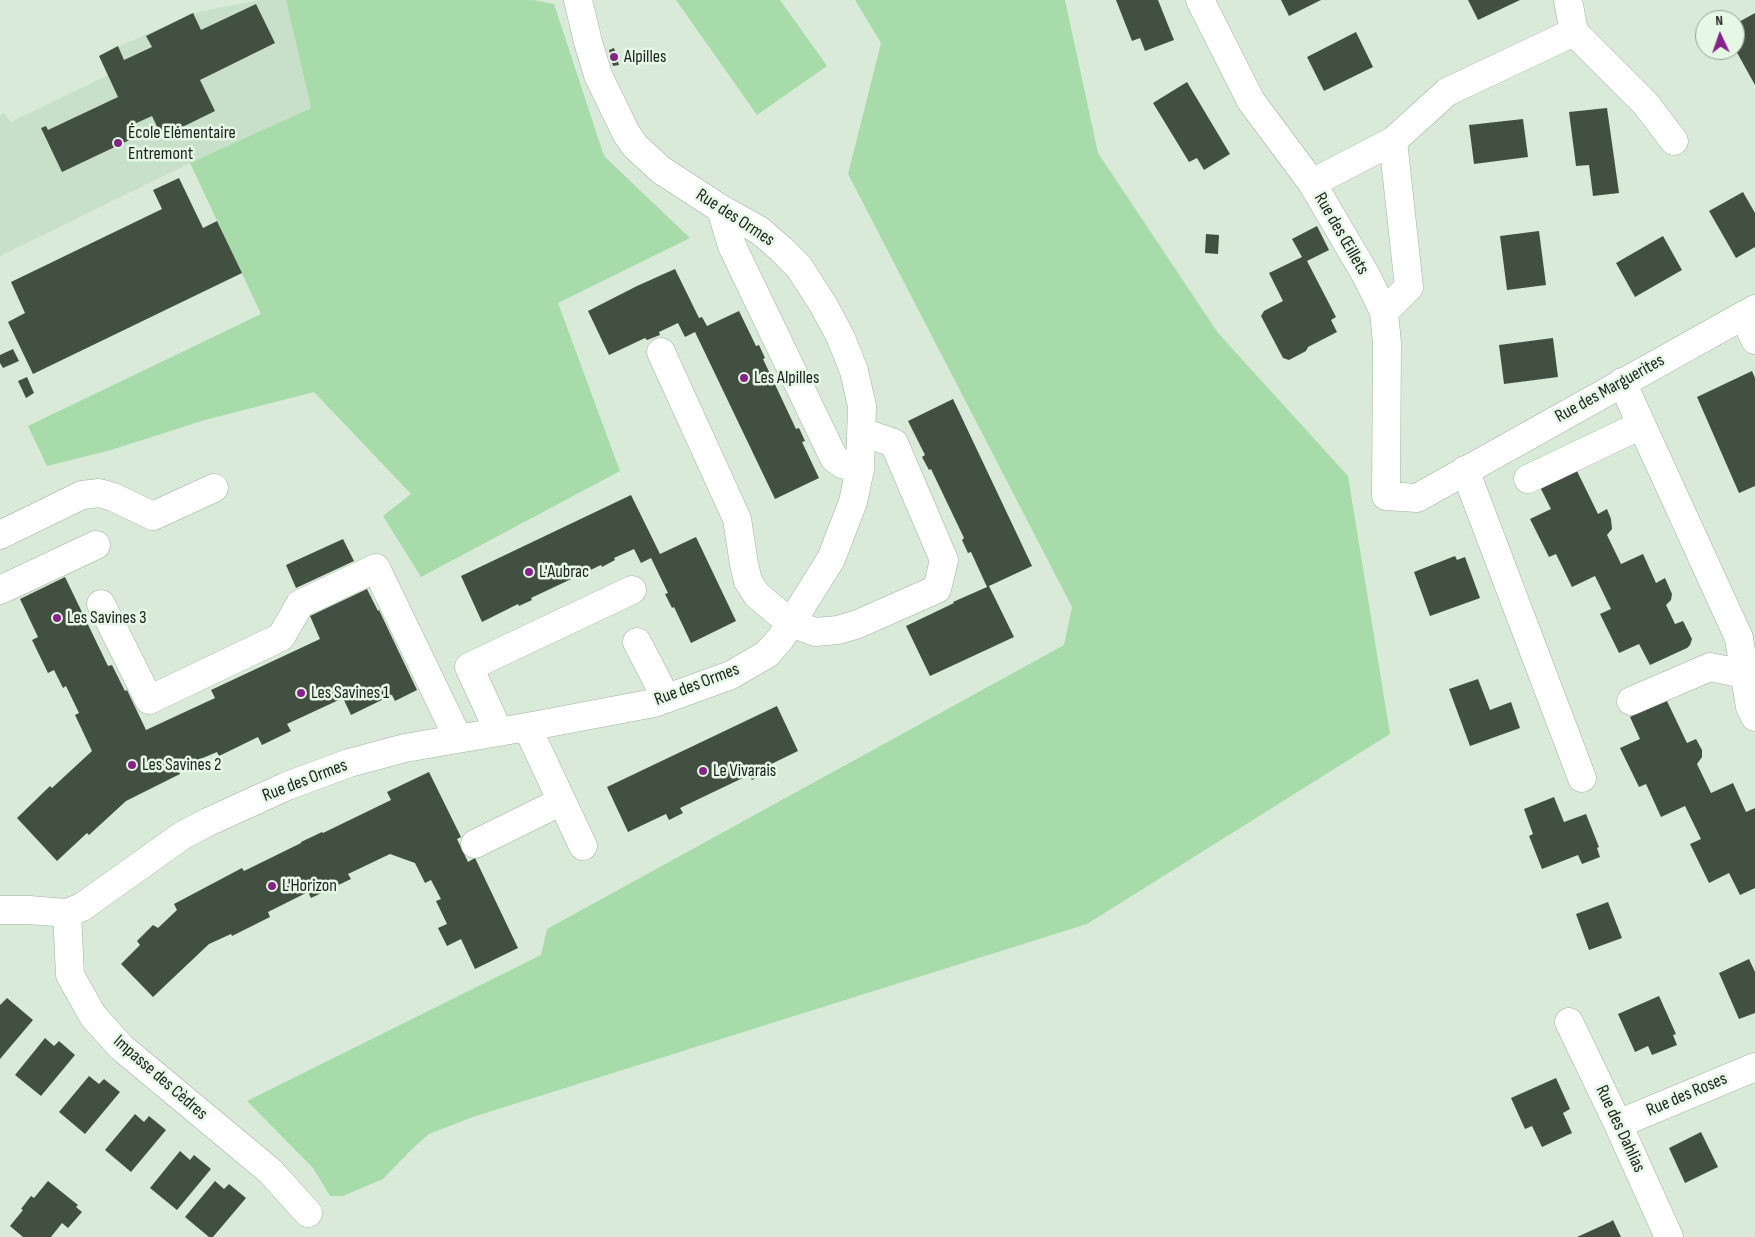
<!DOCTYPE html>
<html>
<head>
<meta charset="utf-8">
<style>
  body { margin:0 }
  #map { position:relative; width:1755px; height:1237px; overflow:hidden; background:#d9ead9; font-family:"Sofia Sans Condensed",sans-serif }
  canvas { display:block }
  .north { position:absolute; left:1695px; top:10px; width:50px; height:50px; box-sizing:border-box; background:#e6f7e6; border:1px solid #95a295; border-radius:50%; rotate:357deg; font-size:14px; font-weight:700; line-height:20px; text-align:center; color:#1c221c }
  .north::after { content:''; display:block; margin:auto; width:18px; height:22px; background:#86238b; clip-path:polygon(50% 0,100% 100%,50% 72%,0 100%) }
</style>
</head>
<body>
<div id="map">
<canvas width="1755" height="1237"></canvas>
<div class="north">N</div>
</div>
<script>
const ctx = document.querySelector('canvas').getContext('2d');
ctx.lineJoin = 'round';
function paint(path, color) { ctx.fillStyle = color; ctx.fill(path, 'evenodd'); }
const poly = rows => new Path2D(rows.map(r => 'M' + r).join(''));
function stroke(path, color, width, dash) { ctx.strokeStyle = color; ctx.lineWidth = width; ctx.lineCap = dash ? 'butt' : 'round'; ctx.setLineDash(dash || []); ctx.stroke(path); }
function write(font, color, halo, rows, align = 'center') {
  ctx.font = font + ' "Sofia Sans Condensed",sans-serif'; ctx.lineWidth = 5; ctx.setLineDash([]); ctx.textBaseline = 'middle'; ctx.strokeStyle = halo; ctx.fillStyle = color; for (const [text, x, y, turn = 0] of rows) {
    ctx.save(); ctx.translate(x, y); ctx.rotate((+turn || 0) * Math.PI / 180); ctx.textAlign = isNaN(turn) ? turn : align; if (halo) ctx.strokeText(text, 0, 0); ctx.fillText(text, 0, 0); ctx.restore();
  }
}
paint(poly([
  [260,0,286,0,311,108,190,163,0,256,0,115,4,113,11,122,108,75,99,56,193,13]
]), '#c8dfc9');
paint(poly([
  [286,0,533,0,554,4,604,156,690,238,558,303,620,471,421,577,383,516,411,494,314,392,205,420,111,450,47,466,28,426,261,314,190,163,311,108],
  [676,0,780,0,827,66,757,115],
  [855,0,1065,0,1098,153,1218,333,1348,476,1390,734,1087,924,473,1117,429,1134,413,1148,383,1179,343,1196,330,1196,313,1168,247,1101,541,955,547,929,1064,645,1072,607,848,174,881,43]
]), '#a7dcaa');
paint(poly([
  [1116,0,1158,0,1174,40,1145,51,1140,38,1132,41],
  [1281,0,1321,0,1289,16],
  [1468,0,1520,0,1478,20],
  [256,4,275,43,200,80,215,111,162,137,152,116,132,125,138,136,62,172,41,128,46,126,48,130,118,97,99,56,118,46,124,60,152,47,146,36,193,13,201,30],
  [1755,13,1755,85,1735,49,1735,24],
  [1356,32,1373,67,1324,91,1307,57],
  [614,48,619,65,613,66,609,50],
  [1187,82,1230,154,1204,170,1197,158,1189,162,1153,103],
  [1607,108,1619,193,1593,196,1589,165,1576,166,1569,112],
  [1523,119,1528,157,1474,164,1469,125],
  [179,178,203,228,217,221,242,273,33,374,8,322,25,313,11,282,162,209,153,190],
  [1743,192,1755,213,1755,247,1736,258,1709,211],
  [1317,226,1329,250,1307,261,1336,317,1331,320,1337,332,1308,347,1306,351,1289,360,1283,358,1261,316,1264,311,1283,301,1269,273,1302,257,1292,239],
  [1539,231,1546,285,1507,290,1500,236],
  [1206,234,1219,235,1218,254,1205,253],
  [1663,236,1682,270,1635,297,1616,263],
  [675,269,699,318,702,317,707,326,739,311,756,346,759,345,765,358,763,359,796,429,799,428,805,441,802,442,819,478,775,499,695,332,685,337,678,323,659,332,660,335,647,340,645,338,609,355,588,311,637,286],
  [1553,338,1558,377,1504,384,1499,345],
  [13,349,19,361,3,368,0,363,0,355],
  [1752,371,1755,378,1755,486,1739,493,1697,397],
  [27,377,34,393,26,398,18,381],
  [953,399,1032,566,989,586,1014,637,930,676,906,626,954,603,953,602,987,587,971,552,968,553,962,540,964,538,931,469,929,470,922,457,925,455,908,421],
  [1576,469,1598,514,1607,509,1611,519,1612,529,1607,535,1621,564,1643,554,1656,583,1665,578,1672,594,1671,600,1666,605,1675,624,1683,621,1692,639,1690,645,1687,648,1650,665,1639,644,1619,653,1600,614,1611,609,1595,576,1572,587,1556,554,1549,557,1530,519,1551,509,1540,487],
  [631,495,660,554,696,537,736,621,691,643,674,607,672,608,665,594,668,593,651,558,641,563,634,549,614,558,615,560,602,567,601,565,531,598,532,600,519,606,518,604,482,622,461,576],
  [343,539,354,561,296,588,286,565],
  [1455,556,1457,560,1465,557,1480,598,1430,616,1414,572],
  [65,577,108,666,112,665,125,691,127,690,146,730,215,698,211,690,320,639,310,616,367,589,378,611,379,610,417,690,395,701,392,695,351,715,343,698,287,724,291,731,262,745,258,737,219,756,217,752,198,760,178,769,180,774,126,801,89,835,87,833,57,861,17,818,50,786,52,788,92,751,75,715,79,713,66,686,63,688,54,670,48,673,32,640,38,637,20,599],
  [1478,679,1490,710,1511,702,1520,728,1470,746,1449,689],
  [1666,699,1687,743,1696,739,1702,750,1702,757,1697,764,1711,793,1733,783,1746,812,1755,808,1755,888,1740,895,1729,873,1709,883,1690,844,1701,839,1685,806,1661,817,1646,784,1639,787,1620,748,1640,739,1630,717],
  [777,706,798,751,763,768,766,773,752,780,749,775,680,808,683,813,669,820,666,814,628,832,607,787],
  [429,772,461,837,457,839,468,862,475,858,518,948,475,969,461,939,447,946,438,928,447,924,436,901,441,899,431,880,425,883,415,863,390,854,348,874,351,879,311,898,308,892,268,912,270,917,232,936,231,934,209,944,153,997,121,964,140,945,137,941,153,925,158,928,177,910,174,904,242,868,244,871,297,845,301,843,301,842,322,832,323,833,391,800,387,792],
  [1554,797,1564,822,1586,814,1599,847,1597,848,1600,857,1582,864,1578,855,1542,869,1529,836,1533,834,1524,809],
  [1608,902,1622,938,1589,950,1576,914],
  [1749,959,1755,972,1755,1013,1739,1019,1719,973],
  [1659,996,1676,1034,1673,1035,1677,1045,1652,1055,1648,1046,1635,1052,1618,1014],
  [7,998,33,1020,0,1059,0,1005],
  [45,1038,54,1046,59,1041,75,1055,41,1096,15,1075],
  [89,1076,99,1084,104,1079,120,1092,85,1134,59,1112],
  [1556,1078,1570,1109,1563,1113,1572,1133,1542,1147,1532,1126,1525,1129,1511,1098],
  [135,1114,144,1122,149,1116,166,1130,131,1172,105,1150],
  [1701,1132,1718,1167,1685,1183,1669,1148],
  [180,1151,190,1160,194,1155,211,1169,177,1210,150,1188],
  [48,1181,78,1205,76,1207,82,1212,68,1228,62,1223,51,1237,23,1237,10,1226,23,1210,21,1209,31,1196,34,1198],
  [215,1181,224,1189,229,1184,246,1198,213,1237,209,1237,185,1217],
  [1613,1220,1621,1237,1577,1237,1610,1222]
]), '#425042');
const minor = poly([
  [1200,0,1251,101,1312,183,1367,277,1384,312,1387,343,1386,496,1417,498,1755,309],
  [1568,0,1574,32,1645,103,1674,141],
  [1312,183,1393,141,1447,92,1574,32],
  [721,209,732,246,834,458,842,464,860,469],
  [1384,312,1409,287,1393,141],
  [1744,315,1755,340],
  [661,352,737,519,744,564,748,581,757,595,776,611,791,623,815,632,838,630,858,624,937,589,944,560,894,443,862,432],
  [1622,382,1739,638,1750,707,1755,717],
  [1465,470,1582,778],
  [1528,479,1641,425],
  [0,535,82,495,99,493,113,497,153,516,214,488],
  [0,590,96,545],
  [101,604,149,700,281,637,300,604,376,568,458,738],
  [637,642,666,698],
  [1631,701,1710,667,1744,674],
  [527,727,583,846],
  [499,732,469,667,632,590],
  [475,844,562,801],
  [0,910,29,910,67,913,82,907,183,835,208,822,287,786,349,763,405,748,527,727,654,703,731,675,767,654,781,638,791,623,831,559,853,502,860,469,862,406,854,371,841,338,824,306,799,267,781,249,759,230,721,209,661,170,635,146,626,133,598,75,588,42,578,0],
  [67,913,70,975,93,1016,121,1047,270,1171,308,1213],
  [1569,1022,1618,1124,1669,1237],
  [1618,1124,1755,1067]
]);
stroke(minor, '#a1b1a1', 29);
stroke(minor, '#fff', 28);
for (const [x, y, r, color] of [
  [614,57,5,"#86238b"],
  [118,143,5,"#86238b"],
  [744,378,5,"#86238b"],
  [529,572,5,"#86238b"],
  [57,618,5,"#86238b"],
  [301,693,5,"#86238b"],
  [132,765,5,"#86238b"],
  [703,771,5,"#86238b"],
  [272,886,5,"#86238b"]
]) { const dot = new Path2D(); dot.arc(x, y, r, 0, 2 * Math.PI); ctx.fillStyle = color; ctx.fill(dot); stroke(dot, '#e6f7e6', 2); }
write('18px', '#1c221c', '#e6f7e6', [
  ["Alpilles",624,57],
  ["École Elémentaire",128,133],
  ["Entremont",128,154],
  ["Les Alpilles",754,378],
  ["L'Aubrac",539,572],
  ["Les Savines 3",67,618],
  ["Les Savines 1",311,693],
  ["Les Savines 2",142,765],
  ["Le Vivarais",713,771],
  ["L'Horizon",282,886]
], 'left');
write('18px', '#1c221c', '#e6f7e6', [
  ["Rue des Ormes",735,218,33],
  ["Rue des Œillets",1341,234,60],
  ["Rue des Marguerites",1610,389,-29],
  ["Rue des Ormes",697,685,-21],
  ["Rue des Ormes",305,781,-21],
  ["Impasse des Cèdres",160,1078,41],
  ["Rue des Roses",1687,1095,-23],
  ["Rue des Dahlias",1620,1129,65]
]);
</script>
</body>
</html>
